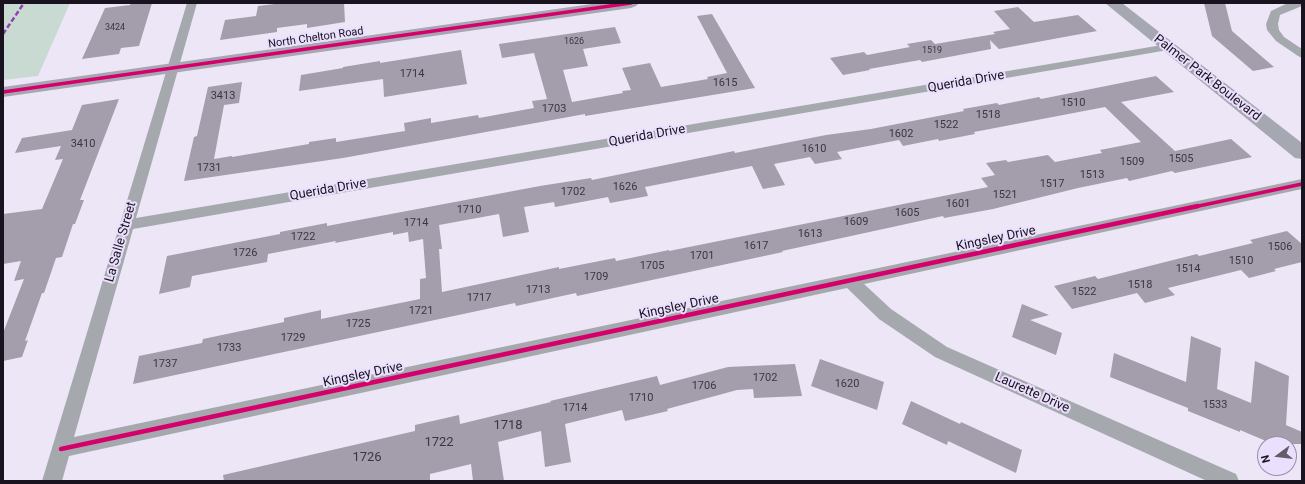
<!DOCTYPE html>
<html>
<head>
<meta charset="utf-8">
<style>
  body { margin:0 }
  #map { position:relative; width:1305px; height:484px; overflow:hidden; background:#ece6f7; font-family:Roboto,sans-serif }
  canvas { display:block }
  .frame { position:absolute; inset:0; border:4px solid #18131e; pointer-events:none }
  .north { position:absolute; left:1257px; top:436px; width:40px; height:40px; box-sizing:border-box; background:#ebdffe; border:1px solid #978da4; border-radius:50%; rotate:255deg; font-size:11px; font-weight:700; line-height:16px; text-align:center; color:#18131e }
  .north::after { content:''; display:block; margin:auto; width:14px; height:18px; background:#625d6a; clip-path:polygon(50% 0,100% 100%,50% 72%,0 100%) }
</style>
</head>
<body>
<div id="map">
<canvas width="1305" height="484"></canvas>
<div class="frame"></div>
<div class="north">N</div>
</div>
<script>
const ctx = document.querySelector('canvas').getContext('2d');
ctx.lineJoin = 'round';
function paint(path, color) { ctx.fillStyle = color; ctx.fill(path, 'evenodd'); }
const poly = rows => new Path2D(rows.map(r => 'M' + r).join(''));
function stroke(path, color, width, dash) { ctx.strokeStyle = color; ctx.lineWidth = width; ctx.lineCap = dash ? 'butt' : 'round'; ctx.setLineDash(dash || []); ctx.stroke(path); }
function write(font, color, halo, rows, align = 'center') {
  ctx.font = font + ' Roboto,sans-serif'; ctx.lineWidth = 4; ctx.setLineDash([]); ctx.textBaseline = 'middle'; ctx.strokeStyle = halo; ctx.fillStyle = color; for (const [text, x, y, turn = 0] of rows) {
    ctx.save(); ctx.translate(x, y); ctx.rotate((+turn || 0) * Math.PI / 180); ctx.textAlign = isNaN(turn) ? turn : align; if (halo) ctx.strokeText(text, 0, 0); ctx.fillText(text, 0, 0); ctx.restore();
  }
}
paint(poly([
  [3,3,70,3,38,76,3,80]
]), '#c9dad2');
paint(poly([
  [131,3,152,3,139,46,121,48,119,54,82,59,105,8,130,5],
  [283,3,344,3,345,22,307,28,307,24,277,28,277,32,220,40,225,20,256,16,258,6],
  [1204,3,1225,3,1232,31,1274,67,1253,71,1212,36],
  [1018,7,1034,22,1078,15,1097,31,999,49,990,40,991,49,922,62,920,60,869,69,870,70,843,75,830,58,864,52,867,55,910,47,907,44,931,40,935,44,995,34,993,32,1010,29,994,11],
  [712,14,755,88,585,116,585,114,343,158,184,181,194,137,197,136,208,87,242,82,239,103,224,105,214,159,232,156,232,157,309,144,309,142,336,138,336,142,405,131,404,123,431,118,431,123,478,115,479,118,534,108,532,101,547,99,534,53,502,58,499,44,615,27,621,43,583,49,588,66,563,70,572,102,623,93,622,91,631,90,622,68,650,63,661,87,708,79,707,77,727,73,697,16],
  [461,50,467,84,384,97,383,79,299,91,301,75,343,68,343,67,380,61,380,63],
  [1156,76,1174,92,1121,102,1175,151,1231,139,1252,157,1175,173,1172,171,1129,181,1127,178,1078,188,993,209,944,218,943,216,782,251,783,252,577,296,576,293,516,306,515,303,133,384,139,356,202,343,203,339,284,322,284,318,321,310,321,319,420,299,420,279,426,278,423,239,409,242,408,232,393,235,393,232,335,243,336,241,268,254,267,262,192,276,190,287,159,294,167,256,280,234,280,232,327,223,327,226,540,186,591,178,592,180,734,151,735,153,826,135,871,129,964,111,963,109,997,103,999,105,1039,97,1041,99],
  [1105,107,1141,142,1100,150,1102,153,1055,162,1048,155,1008,162,1006,160,986,163,995,175,981,178,988,187,669,251,669,250,616,261,615,258,559,269,559,267,442,292,439,249,442,249,439,225,499,214,503,237,529,232,524,207,554,202,555,207,608,197,610,203,648,196,645,187,752,166,763,189,785,185,774,164,810,157,815,164,842,159,837,152,899,140,903,146,938,139,939,141,975,134,974,132],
  [119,99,80,200,84,200,75,224,73,224,62,257,56,258,44,293,42,293,25,341,28,340,22,357,3,361,3,333,24,279,14,281,21,261,3,264,3,214,42,209,63,159,55,160,61,146,15,153,22,138,72,130,82,105],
  [1287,231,1302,244,1302,262,1274,269,1276,271,1249,278,1241,270,1168,288,1175,295,1145,303,1137,293,1072,309,1054,286,1095,276,1098,279,1197,254,1199,256,1253,243,1250,240],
  [1022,304,1049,315,1030,320,1062,333,1056,355,1012,337],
  [1191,336,1221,348,1217,389,1251,403,1255,361,1289,376,1286,425,1302,432,1302,444,1273,444,1240,430,1240,432,1188,411,1188,408,1110,377,1114,353,1186,382],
  [820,359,884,382,877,410,811,386],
  [795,364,802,396,754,398,753,389,737,390,667,409,668,411,625,421,622,410,565,424,571,462,545,467,541,431,498,442,504,481,473,481,471,464,430,474,430,481,224,481,223,475,415,431,415,425,459,415,460,424,551,402,550,401,657,376,660,385,728,367],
  [911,401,960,424,961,422,1022,450,1016,473,948,441,947,445,902,424]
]), '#a39dac');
paint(poly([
  [187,3,197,3,136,218,1168,44,1172,45,1174,47,1172,49,1168,50,133,229,74,437,1302,179,1302,189,864,284,891,309,947,347,1236,474,1239,481,1207,481,935,357,879,319,847,288,69,456,62,481,42,481,187,3],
  [1288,3,1302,3,1302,6,1280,15,1278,24,1279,30,1284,37,1302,49,1302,58,1298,56,1276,41,1267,30,1266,24,1271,11,1288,3]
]), '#a5a9ae');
paint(poly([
  [599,3,639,3,636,6,631,8,3,97,3,87,599,3],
  [1105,3,1122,3,1302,143,1302,159,1295,158,1105,3]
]), '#a5a8b0');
stroke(poly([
  [3,34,24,3]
]), '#8e44ad', 2.5, [5, 2.5]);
stroke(poly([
  [3,92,631,3],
  [1194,207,1302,184]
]), '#d6006c', 3.5);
stroke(poly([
  [61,449,1198,206]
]), '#d6006c', 4.5);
write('9px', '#3b3642', null, [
  ["3424",115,28],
  ["1626",574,42],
  ["1519",932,51]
]);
write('11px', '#18131e', '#ebdffe', [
  ["North Chelton Road",316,38,-8]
]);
write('11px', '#3b3642', null, [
  ["1714",412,74],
  ["1615",725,83],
  ["3413",223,96],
  ["1510",1073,103],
  ["1703",554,109],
  ["1518",988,115],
  ["1522",946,125],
  ["1602",901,134],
  ["3410",83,144],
  ["1610",814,149],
  ["1505",1181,159],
  ["1509",1132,162],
  ["1731",209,168],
  ["1513",1092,175],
  ["1517",1052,184],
  ["1626",625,187],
  ["1702",573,192],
  ["1521",1005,195],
  ["1601",958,204],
  ["1710",469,210],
  ["1605",907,213],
  ["1609",856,222],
  ["1714",416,223],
  ["1613",810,234],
  ["1722",303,237],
  ["1617",756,246],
  ["1506",1280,247],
  ["1726",245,253],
  ["1701",702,256],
  ["1510",1241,261],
  ["1705",652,266],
  ["1514",1188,269],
  ["1709",596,277],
  ["1518",1140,285],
  ["1713",538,290],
  ["1522",1084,292],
  ["1717",479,298],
  ["1721",421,311],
  ["1725",358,324],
  ["1729",293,338],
  ["1733",229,348],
  ["1737",165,364],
  ["1702",765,378],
  ["1620",847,384],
  ["1706",704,386],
  ["1710",641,398],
  ["1533",1215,405],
  ["1714",575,408]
]);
write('13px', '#18131e', '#ebdffe', [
  ["Palmer Park Boulevard",1207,78,38],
  ["Querida Drive",966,82,-10],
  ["Querida Drive",647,136,-10],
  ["Querida Drive",328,190,-10],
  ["Kingsley Drive",996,239,-12],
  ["La Salle Street",121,242,-74],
  ["Kingsley Drive",679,307,-12],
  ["Kingsley Drive",363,375,-12],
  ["Laurette Drive",1032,393,24]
]);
write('13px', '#3b3642', null, [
  ["1718",508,426],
  ["1722",439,443],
  ["1726",367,458]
]);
</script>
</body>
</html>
